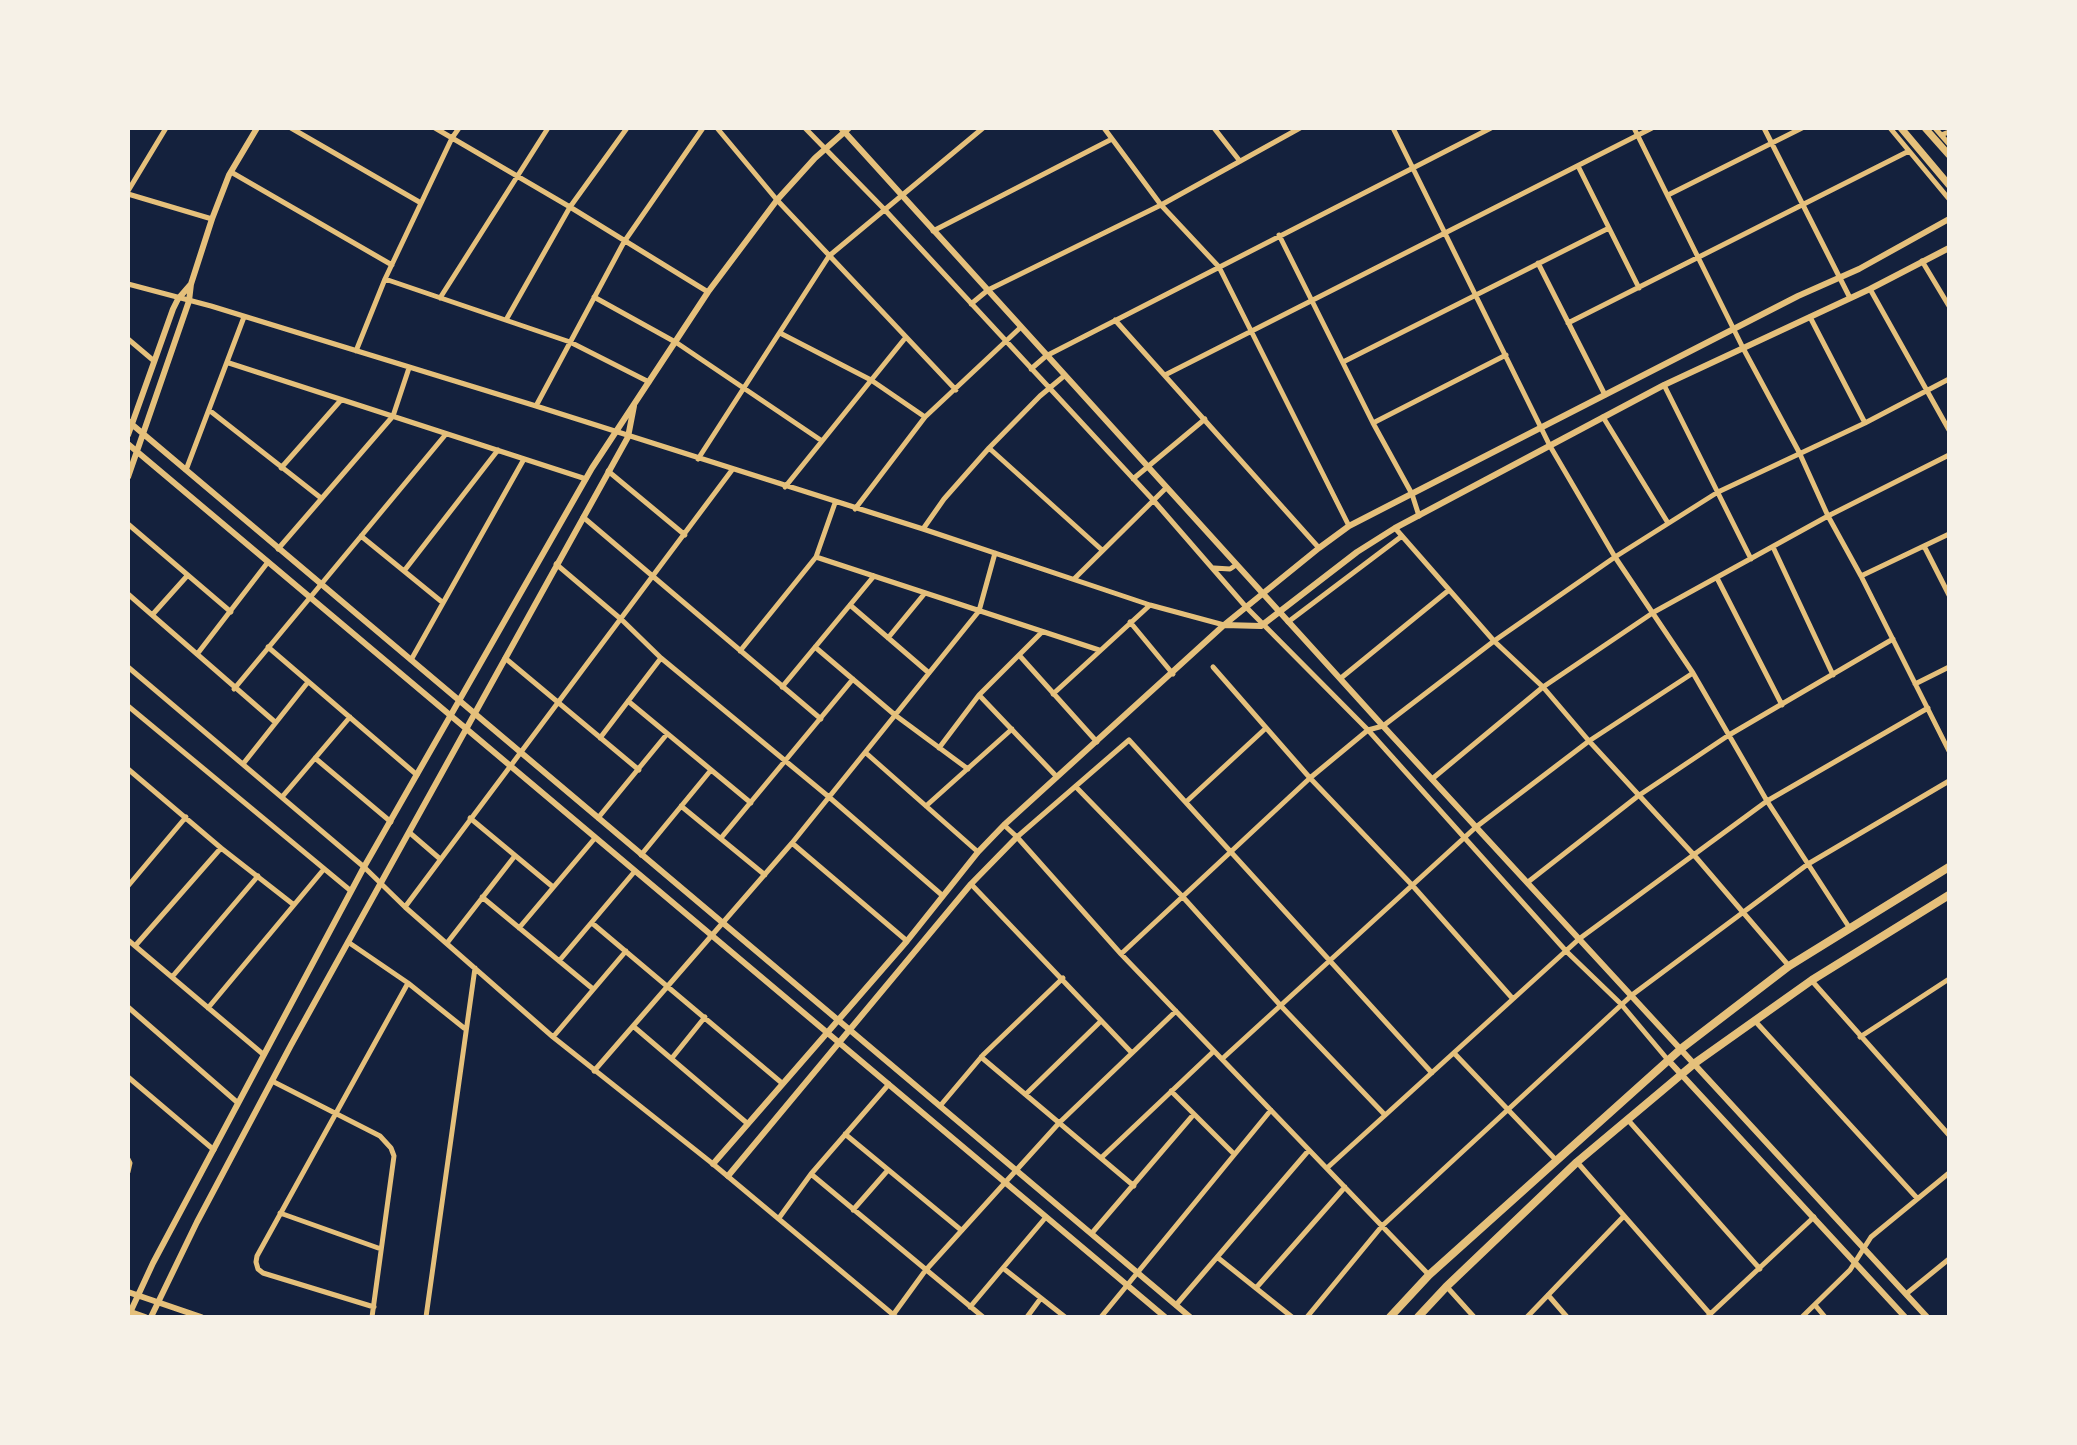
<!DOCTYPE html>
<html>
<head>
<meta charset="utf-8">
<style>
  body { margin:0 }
  #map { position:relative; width:2077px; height:1445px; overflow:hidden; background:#14213d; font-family:"Noto Sans",sans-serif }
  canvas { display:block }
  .frame { position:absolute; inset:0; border:130px solid #f6f1e7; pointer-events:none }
</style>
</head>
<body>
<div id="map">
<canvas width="2077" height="1445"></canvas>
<div class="frame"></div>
</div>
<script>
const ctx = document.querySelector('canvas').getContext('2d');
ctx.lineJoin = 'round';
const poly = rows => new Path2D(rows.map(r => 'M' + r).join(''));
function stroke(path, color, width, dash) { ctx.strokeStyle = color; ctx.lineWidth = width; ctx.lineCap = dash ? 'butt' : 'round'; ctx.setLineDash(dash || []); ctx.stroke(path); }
stroke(poly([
  [291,128,421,203],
  [435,128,570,207,708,292],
  [717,128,777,200,956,390],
  [805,128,884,209,1154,501,1246,607,1368,730,1566,951,1621,1004,1668,1060],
  [1104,128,1161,205,1219,267,1349,526],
  [1214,128,1239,160],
  [1393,128,1550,446,1615,557,1693,673,1767,801,1849,927],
  [1634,128,1743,348,1799,452,1828,516,1861,576,1949,751],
  [1764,128,1850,298],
  [1890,128,1949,199],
  [1935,128,1949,144],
  [1941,135,1949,132],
  [1578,166,1639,288],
  [231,172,392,265],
  [128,191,166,128],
  [128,194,212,219],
  [1668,195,1802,128],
  [933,231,1112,139],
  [1279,235,1373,423,1412,494,1419,516],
  [1922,261,1949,306],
  [1538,263,1605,395],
  [385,279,570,342,649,382],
  [128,284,211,306,536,406,923,529,1150,605,1224,625],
  [1870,289,1949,430],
  [594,297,677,343,822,441],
  [440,298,548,128],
  [971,304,988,290,1161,205,1300,128],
  [1810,317,1865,423],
  [506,320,570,207,627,128],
  [1115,320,1319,548],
  [1568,323,1909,151],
  [780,333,871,380,925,417],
  [128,339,154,361],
  [356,351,385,279,452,138,459,128],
  [1343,362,1609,228],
  [229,363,586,479],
  [1031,369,1046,356,1491,128],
  [1165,375,1652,128],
  [1664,385,1751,559],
  [536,406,624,242,703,128],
  [209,410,321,498],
  [1603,417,1668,523],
  [1373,423,1506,355],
  [989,448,1102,550],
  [698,459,829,256,983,128],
  [281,468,341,400],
  [186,470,244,317],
  [608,471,685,535],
  [1133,479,1205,419],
  [785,487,906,337],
  [855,509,925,417,1021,327],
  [583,517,821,719],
  [128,524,231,612],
  [1395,528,1494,641,1543,687,1589,741,1694,855,1789,966],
  [923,529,944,499,989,448,1040,396,1064,376],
  [361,536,442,602],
  [1924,546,1949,595],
  [1773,547,1833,675],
  [278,549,393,416,409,368],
  [816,557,1099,650],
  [556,564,622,620,661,658,829,797,943,896],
  [1214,568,1230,569,1236,565],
  [404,571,498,450],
  [1861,576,1949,534],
  [1717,578,1782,705],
  [1074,579,1166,488],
  [128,594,275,722],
  [850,605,929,673],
  [153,614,187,576],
  [1130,622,1173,674],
  [1288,622,1402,536],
  [888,638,925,593],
  [268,647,417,775],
  [815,647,895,715,968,769],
  [740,651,816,557,835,503],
  [198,653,268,562],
  [1019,655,1097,742],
  [505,658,639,770],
  [411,660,524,459],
  [128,667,364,867,405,907,553,1037,713,1164,896,1317],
  [1213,667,1310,778,1412,885,1513,999],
  [1341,678,1449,590],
  [1915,684,1949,667],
  [782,687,874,576],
  [234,689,446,434],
  [1053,694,1149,606],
  [979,695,1057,777],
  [628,701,751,803],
  [128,706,351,891],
  [600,738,661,658],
  [939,748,979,695,1042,632],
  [866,753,978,852],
  [315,758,391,822],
  [243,764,308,682],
  [128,769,221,848,294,905],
  [1432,779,1543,687,1654,612,1828,516,1949,455],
  [1076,787,1182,896,1281,1006,1385,1115],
  [282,797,350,717],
  [1186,802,1266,728],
  [681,806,765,875],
  [926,806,1012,729],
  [470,818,553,887],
  [598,818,667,734],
  [1004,825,1017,837,1121,954,1429,1275],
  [410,833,439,858],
  [1017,837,1129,740,1432,1073],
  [721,838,853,679],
  [792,843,907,941],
  [641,855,711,770],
  [1528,882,1638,796,1729,735,1893,639],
  [971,884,1131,1052],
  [128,886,186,817],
  [482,897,593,989],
  [405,907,732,470],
  [592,923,783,1084],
  [519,928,595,838],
  [128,940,264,1055],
  [348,942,408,983,464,1028],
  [447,943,514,857],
  [135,946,221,848],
  [1121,954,1310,778,1368,730,1383,726,1494,641,1615,557,1718,492,1865,423,1949,379],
  [559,961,635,871],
  [172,977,258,876],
  [1812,981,1949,1135],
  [128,1007,238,1103],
  [208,1008,324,869],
  [1755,1021,1917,1198],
  [633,1026,748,1124],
  [553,1037,626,951],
  [1860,1037,1949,979],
  [1454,1053,1555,1159],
  [981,1057,1134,1186],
  [672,1058,705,1017],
  [1222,1059,1476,827,1589,741,1693,673],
  [594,1071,792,843,979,611,995,553],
  [128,1077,214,1150],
  [272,1081,380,1136,391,1148,394,1156,372,1317],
  [1171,1091,1234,1154],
  [1026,1094,1101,1021],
  [940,1106,983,1055,1063,978],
  [1628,1120,1760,1269],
  [845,1134,961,1230],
  [1101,1158,1214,1051],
  [128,1159,130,1163,128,1172],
  [1577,1162,1710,1314],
  [1327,1168,1579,939,1767,801,1928,708],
  [811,1174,983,1317],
  [853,1210,888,1170],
  [280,1213,381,1249],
  [779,1218,811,1174,889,1084],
  [1092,1233,1194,1114],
  [1217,1257,1292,1317],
  [1003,1268,1065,1317],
  [1447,1287,1474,1317],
  [1256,1288,1345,1187],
  [1906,1294,1949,1259],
  [1548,1295,1567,1317],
  [1176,1305,1309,1150],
  [1815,1305,1825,1317],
  [374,1307,263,1273,258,1269,256,1262,257,1256,408,983],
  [970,1307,1046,1217],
  [893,1315,925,1271,1059,1123,1176,1011],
  [426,1317,475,968],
  [1027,1317,1041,1298],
  [1101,1317,1271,1110],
  [1307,1317,1382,1226,1632,995,1808,864,1949,781],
  [1527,1317,1623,1217],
  [1707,1317,1814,1217],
  [1802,1317,1850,1270,1871,1237,1949,1173]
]), '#e5c07b', 5);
stroke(poly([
  [841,128,1383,726,1927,1317],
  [128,421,1190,1317],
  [128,435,173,309,178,299,191,284],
  [128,444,1165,1317],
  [128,477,189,301,191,284,212,219,229,175,257,128],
  [1224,625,1261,626,1357,552,1395,528,1664,385,1870,289,1949,248],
  [1668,1060,1905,1317],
  [713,1164,907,941,978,852,1004,825,1224,625,1319,548,1349,526,1384,508,1798,296,1859,269,1949,219],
  [728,1176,971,884,1017,837],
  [128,1292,201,1317],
  [128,1311,145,1317],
  [128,1317,153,1263,364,867,592,468,708,292,777,200,815,158,849,128],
  [151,1317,197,1222,291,1045,628,437,634,406]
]), '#e5c07b', 6);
stroke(poly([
  [1901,128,1949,185],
  [1925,128,1949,155]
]), '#e5c07b', 7);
stroke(poly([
  [1390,1317,1429,1275,1682,1048,1789,966,1949,867],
  [1418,1317,1446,1287,1577,1162,1695,1063,1812,980,1949,895]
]), '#e5c07b', 8);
</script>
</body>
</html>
